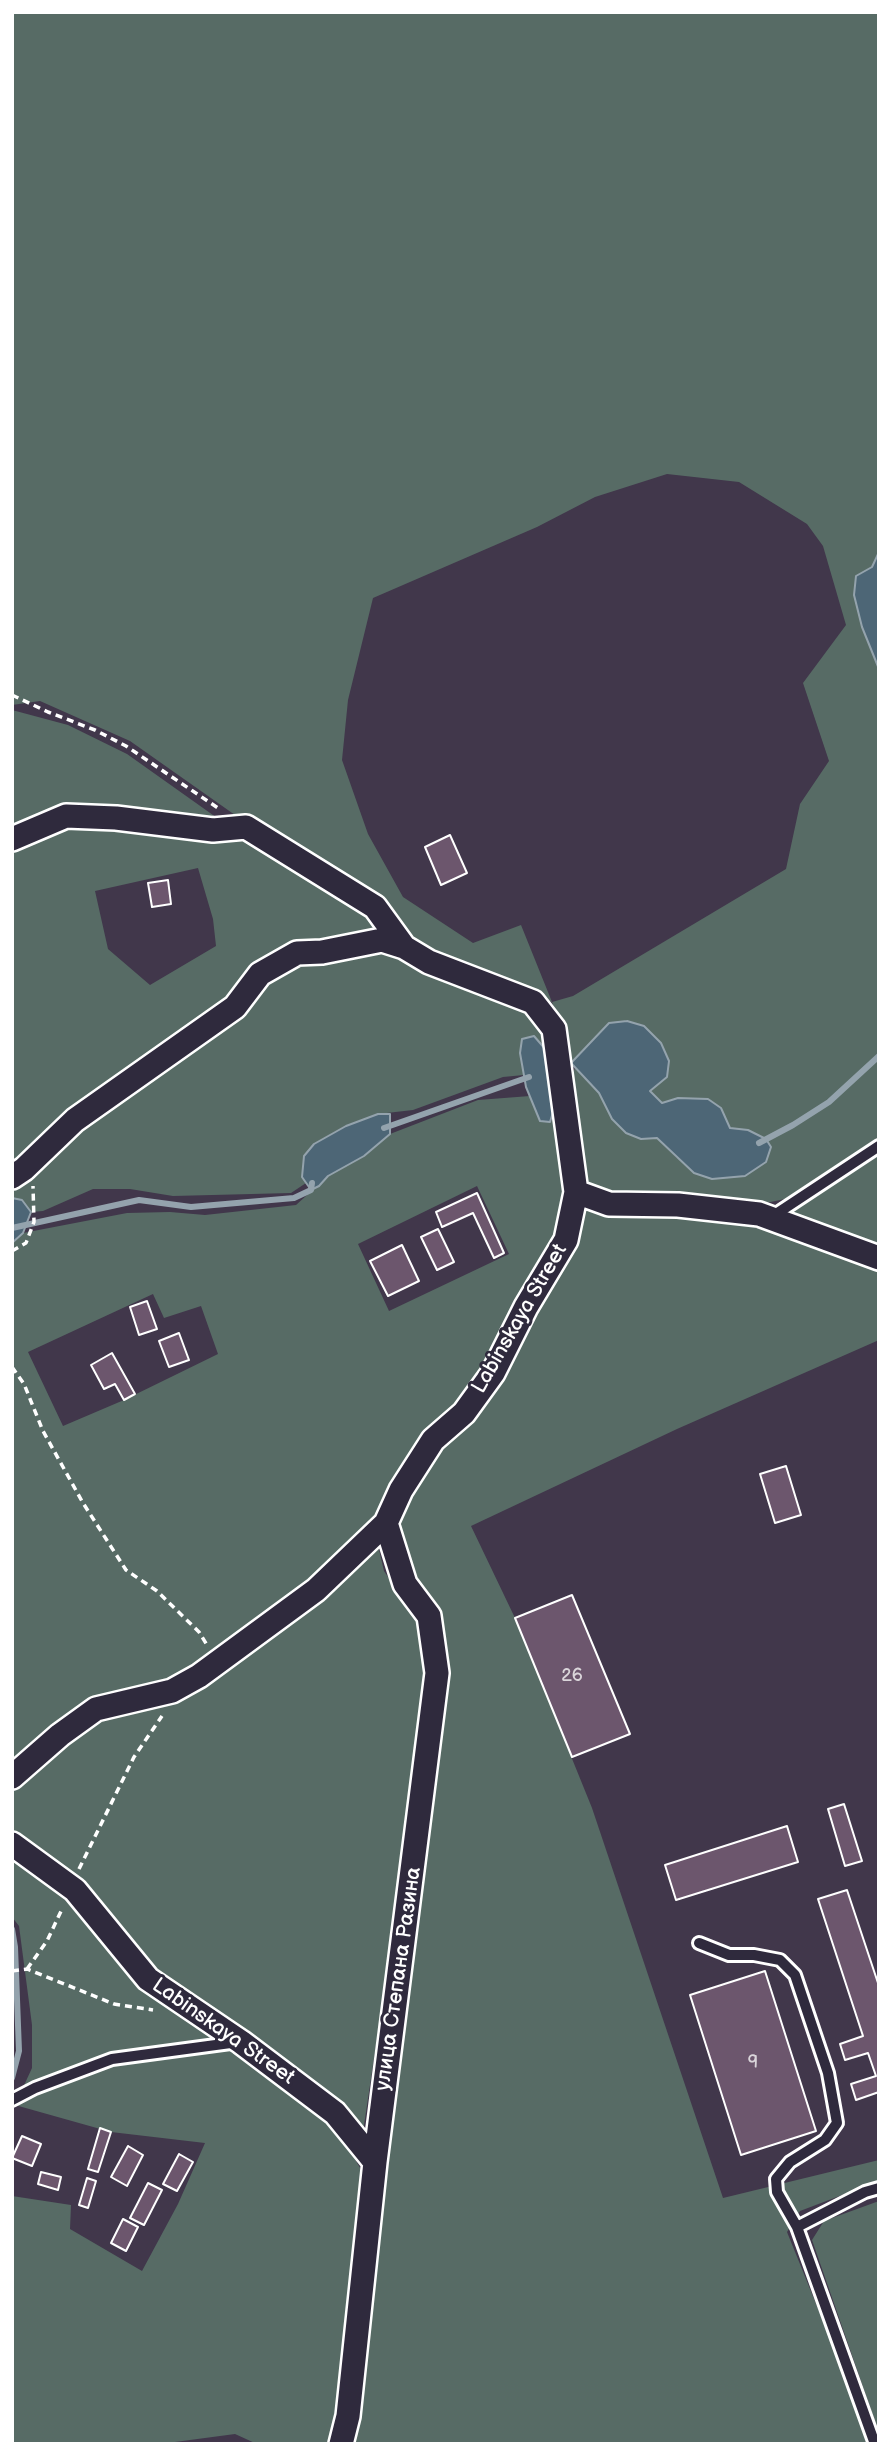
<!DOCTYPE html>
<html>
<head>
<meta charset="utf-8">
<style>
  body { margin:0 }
  #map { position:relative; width:891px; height:2456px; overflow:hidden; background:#41374b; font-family:"Balsamiq Sans",sans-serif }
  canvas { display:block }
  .frame { position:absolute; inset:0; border:14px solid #fff; pointer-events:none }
</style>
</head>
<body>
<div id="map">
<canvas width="891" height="2456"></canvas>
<div class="frame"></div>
</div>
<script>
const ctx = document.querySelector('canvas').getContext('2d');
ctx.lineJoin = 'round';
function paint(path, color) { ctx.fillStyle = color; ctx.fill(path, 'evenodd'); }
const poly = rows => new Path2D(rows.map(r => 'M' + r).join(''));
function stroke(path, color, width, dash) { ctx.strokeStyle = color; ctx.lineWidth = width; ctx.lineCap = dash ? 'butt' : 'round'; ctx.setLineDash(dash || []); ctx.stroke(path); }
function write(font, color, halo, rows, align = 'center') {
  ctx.font = font + ' "Balsamiq Sans",sans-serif'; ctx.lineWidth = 6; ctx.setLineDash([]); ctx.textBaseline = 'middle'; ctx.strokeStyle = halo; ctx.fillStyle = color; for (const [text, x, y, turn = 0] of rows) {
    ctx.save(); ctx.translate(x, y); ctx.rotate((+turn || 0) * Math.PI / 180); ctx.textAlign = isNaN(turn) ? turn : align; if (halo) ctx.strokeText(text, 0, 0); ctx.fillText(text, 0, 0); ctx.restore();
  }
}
paint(poly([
  [12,12,879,12,879,552,872,567,862,627,879,669,879,1137,785,1199,756,1205,629,1199,591,1191,578,1173,572,1075,575,1068,599,1093,612,1119,641,1139,657,1137,677,1158,766,1139,748,1130,730,1128,721,1108,678,1098,662,1103,595,1040,571,1063,552,1002,448,964,416,949,374,897,235,815,130,741,40,701,12,705],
  [667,474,739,482,807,524,823,546,846,625,803,683,829,761,800,804,786,869,573,996,552,1002,521,925,473,943,403,897,368,834,342,760,348,700,373,598,537,527,595,497],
  [12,710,68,725,127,754,227,825,123,815,12,835],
  [61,824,246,832,373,909,395,938,296,950,228,1008,12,1173,12,845],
  [198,868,213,919,216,946,150,985,108,949,95,891],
  [382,946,522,1006,546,1034,546,1050,520,1053,524,1075,503,1077,413,1110,378,1114,346,1126,302,1177,306,1183,291,1193,173,1196,130,1189,93,1189,43,1211,31,1212,22,1200,12,1198,12,1183,263,980,300,960],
  [530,1096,540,1121,551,1122,554,1109,567,1197,558,1242,463,1403,408,1454,384,1510,312,1583,194,1671,159,1686,102,1697,12,1771,12,1243,23,1233,127,1213,170,1212,205,1215,296,1205,328,1176,364,1156,390,1134,478,1100],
  [477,1186,509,1254,389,1311,358,1244],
  [153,1294,164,1318,201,1306,218,1354,124,1400,63,1426,28,1352],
  [879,1155,879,1251,786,1213,866,1164],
  [584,1200,784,1229,879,1267,879,1340,677,1429,471,1526,515,1618,592,1808,723,2198,879,2160,879,2181,800,2211,787,2232,842,2368,867,2444,351,2444,442,1670,410,1580,400,1525,411,1488,580,1237],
  [377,1541,384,1571,422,1627,424,1669,401,1877,363,2132,158,1978,12,1834,12,1789,98,1714,173,1696],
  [12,1853,77,1899,147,1986,332,2120,366,2178,339,2409,332,2444,257,2444,235,2434,160,2444,12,2444,12,2196,71,2205,70,2229,142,2271,178,2204,205,2143,111,2132,15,2105,32,2068,32,2025,19,1926,12,1917],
  [879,2201,879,2433,812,2240,824,2221]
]), '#576b65');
const water = poly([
  [879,552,879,669,862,627,854,595,856,576,872,567,879,552],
  [627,1021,644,1026,661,1043,669,1061,667,1077,650,1091,662,1103,678,1098,708,1099,721,1108,730,1128,748,1130,766,1139,771,1147,766,1162,745,1176,712,1179,694,1173,657,1138,641,1139,626,1133,612,1119,599,1093,571,1063,609,1023,627,1021],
  [534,1036,546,1050,553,1096,554,1109,550,1122,540,1121,526,1087,520,1053,522,1039,534,1036],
  [378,1114,390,1114,390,1134,364,1156,328,1176,319,1186,311,1190,302,1177,304,1156,314,1144,346,1126,378,1114],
  [12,1198,22,1200,31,1212,23,1233,12,1243,12,1198]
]);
paint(water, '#4d6676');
stroke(water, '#94a3ad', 2);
stroke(poly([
  [384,1128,529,1077],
  [759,1143,793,1125,829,1102,879,1056],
  [12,1228,139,1200,191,1207,294,1198,311,1190,312,1183],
  [12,1929,15,1947,19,2051,12,2078]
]), '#94a3ad', 6);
const building = poly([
  [450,835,467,873,441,885,425,847,450,835],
  [168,880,171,904,152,907,148,883,168,880],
  [477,1193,504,1253,494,1258,473,1213,442,1227,436,1212,477,1193],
  [438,1229,454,1262,437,1270,421,1237,438,1229],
  [402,1245,419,1281,388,1296,370,1261,402,1245],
  [147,1301,157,1329,139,1335,130,1307,147,1301],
  [179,1333,189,1360,169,1367,159,1341,179,1333],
  [112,1353,135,1394,124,1400,115,1384,104,1389,91,1365,112,1353],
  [786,1466,801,1515,775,1523,760,1474,786,1466],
  [572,1595,630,1734,572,1757,515,1618,572,1595],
  [844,1804,862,1861,845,1866,828,1809,844,1804],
  [787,1826,798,1862,676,1900,665,1865,787,1826],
  [847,1890,879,1986,879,2092,856,2100,851,2084,876,2076,868,2053,845,2060,840,2044,863,2036,818,1899,847,1890],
  [765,1971,816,2131,741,2155,690,1995,765,1971],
  [100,2128,111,2132,98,2172,88,2169,100,2128],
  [22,2136,41,2144,32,2166,12,2158,22,2136],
  [128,2146,143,2155,127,2186,111,2177,128,2146],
  [179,2154,193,2162,177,2191,163,2184,179,2154],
  [41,2172,61,2177,58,2190,38,2184,41,2172],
  [87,2178,96,2181,88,2208,79,2205,87,2178],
  [148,2183,162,2190,144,2225,130,2218,148,2183],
  [123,2219,138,2227,126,2251,111,2243,123,2219]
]);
paint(building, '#6c566d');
stroke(building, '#fff', 2);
const service = poly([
  [770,1218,879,1146],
  [699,1943,729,1955,754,1955,780,1960,795,1975,828,2073,837,2123,825,2140,790,2162,776,2179,777,2192,797,2227,875,2444],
  [12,2100,35,2088,112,2059,238,2042],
  [797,2227,865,2192,879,2188]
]);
const minor = poly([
  [12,839,66,816,116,818,213,830,246,827,375,907,404,947,429,962,533,1002,554,1029,576,1192],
  [12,1177,24,1169,75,1120,235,1007,260,974,297,953,322,952,382,940,404,947],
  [12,1777,60,1735,96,1709,172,1691,199,1676,316,1590,386,1523,401,1490,433,1440,464,1413,493,1373,526,1307,566,1240,576,1192,609,1204,678,1205,759,1214,879,1258],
  [12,1844,75,1890,148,1979,241,2042,335,2113,375,2162],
  [341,2444,348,2416,375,2162,437,1673,429,1616,405,1584,386,1523]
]);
stroke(service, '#fff', 16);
stroke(minor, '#fff', 28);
stroke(poly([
  [12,15,13,12],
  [12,695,48,712,95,730,126,746,218,808],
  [12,1251,26,1243,34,1222,33,1186],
  [12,1367,24,1384,43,1431,83,1503,126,1570,157,1591,199,1632,207,1645],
  [79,1869,134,1757,162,1716],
  [27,1969,47,1941,63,1907],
  [12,1971,27,1969,114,2004,153,2010]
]), '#fff', 3.5, [7, 5]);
stroke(service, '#2f2a3d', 10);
stroke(minor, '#2f2a3d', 23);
write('18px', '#dad5da', null, [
  ["26",572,1676],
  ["9",753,2063]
]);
write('21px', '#fff', '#2f2a3d', [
  ["Labinskaya Street",520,1319,-60],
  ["улица Степана Разина",399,1979,-82],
  ["Labinskaya Street",223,2032,35]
]);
</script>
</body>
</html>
